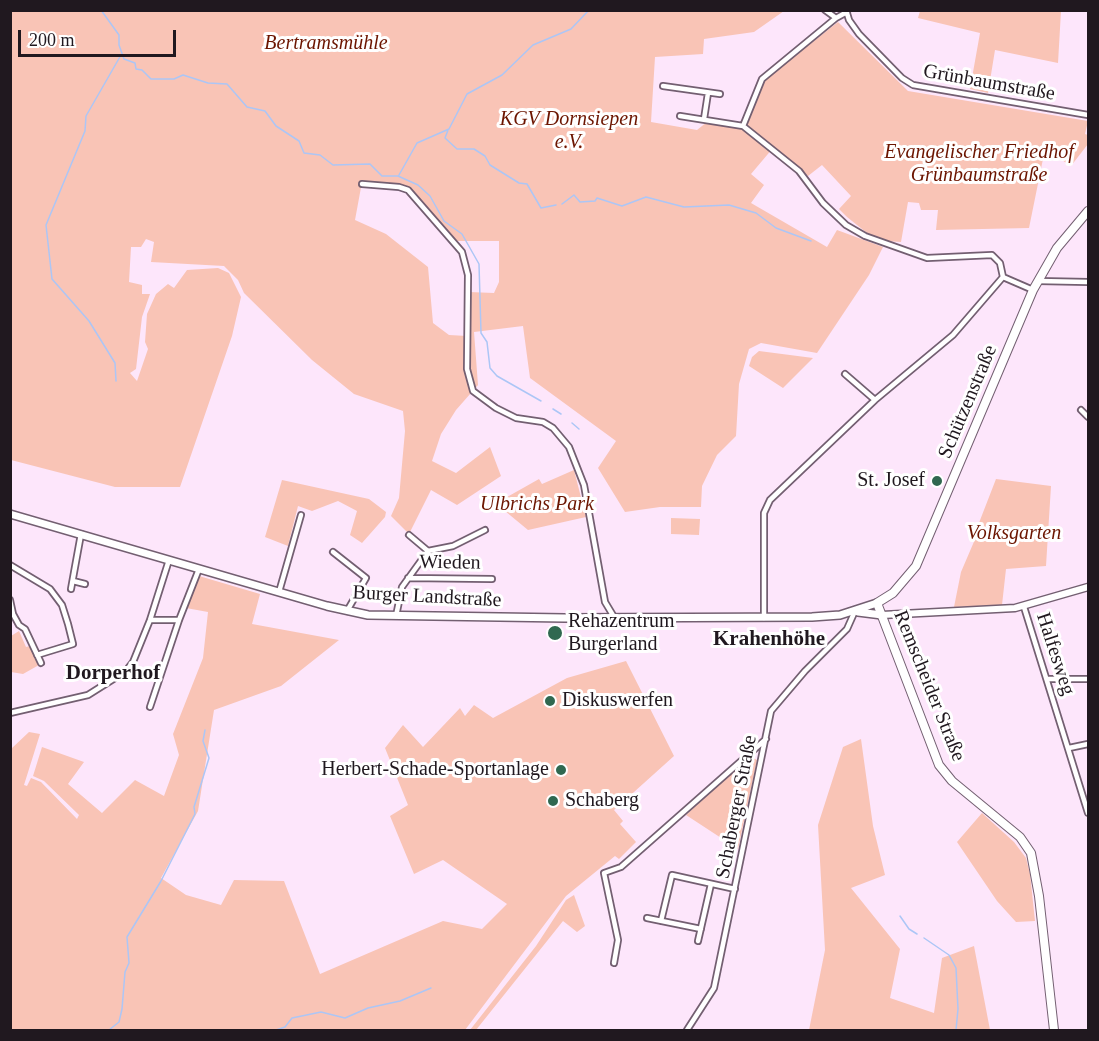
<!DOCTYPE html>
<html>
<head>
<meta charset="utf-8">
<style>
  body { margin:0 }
  #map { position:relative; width:1099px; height:1041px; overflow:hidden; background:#fde6fb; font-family:"Times New Roman",serif }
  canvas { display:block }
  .frame { position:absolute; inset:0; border:12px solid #20181f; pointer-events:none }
  .scale { position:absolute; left:18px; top:30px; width:158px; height:27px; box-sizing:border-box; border:3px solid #20181f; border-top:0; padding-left:8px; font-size:18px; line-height:21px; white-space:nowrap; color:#20181f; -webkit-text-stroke:4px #fff; paint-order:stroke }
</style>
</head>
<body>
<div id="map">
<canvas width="1099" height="1041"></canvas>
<div class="frame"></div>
<div class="scale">200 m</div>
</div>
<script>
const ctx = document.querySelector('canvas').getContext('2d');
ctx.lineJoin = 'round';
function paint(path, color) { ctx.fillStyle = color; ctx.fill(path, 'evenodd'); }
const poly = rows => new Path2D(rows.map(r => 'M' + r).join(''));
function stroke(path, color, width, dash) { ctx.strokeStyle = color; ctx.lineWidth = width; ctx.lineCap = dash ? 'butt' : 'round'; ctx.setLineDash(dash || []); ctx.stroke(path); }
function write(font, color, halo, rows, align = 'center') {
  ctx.font = font + ' "Times New Roman",serif'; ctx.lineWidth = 6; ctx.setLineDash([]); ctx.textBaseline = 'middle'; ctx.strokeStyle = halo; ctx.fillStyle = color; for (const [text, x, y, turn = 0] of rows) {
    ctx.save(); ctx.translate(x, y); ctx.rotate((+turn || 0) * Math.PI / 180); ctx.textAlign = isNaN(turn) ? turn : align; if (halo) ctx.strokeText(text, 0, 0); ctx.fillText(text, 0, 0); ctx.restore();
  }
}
paint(poly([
  [10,11,784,11,754,32,704,39,703,54,655,57,651,122,697,130,707,122,743,128,747,124,761,84,767,78,838,22,908,91,1088,121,1085,134,1088,135,1088,144,1071,166,1045,149,1029,228,936,230,938,210,921,210,919,203,908,202,901,242,886,241,867,233,847,217,839,209,851,196,822,165,808,176,773,148,751,174,764,185,751,203,827,247,837,230,883,247,869,275,817,353,761,343,749,349,739,384,736,436,717,455,702,486,701,507,660,507,625,512,598,468,616,441,530,378,523,326,474,332,478,385,456,410,441,434,432,461,456,473,490,447,501,476,457,505,431,490,409,534,391,516,399,498,405,431,403,411,354,394,312,360,244,293,238,280,224,266,151,262,154,242,146,239,141,247,131,247,129,282,142,285,142,294,150,294,142,317,136,369,130,373,137,381,148,349,145,342,147,314,156,294,168,284,174,288,187,270,218,268,229,273,241,297,232,336,180,487,115,487,11,460],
  [362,182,408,187,456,241,499,241,499,282,494,293,469,292,467,336,449,335,433,323,428,267,386,234,355,220],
  [920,11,1061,11,1058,63,995,50,988,93,970,89,980,33,918,18],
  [759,351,813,358,783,388,749,366,752,357],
  [574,470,586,517,528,530,505,511,500,501,539,479,542,484],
  [996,479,1051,486,1046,566,1006,569,1002,605,954,607,961,572,979,530,977,528],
  [282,480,369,499,386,512,385,517,362,543,350,535,357,511,338,501,312,511,298,506,288,546,265,537],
  [671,518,700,519,699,535,671,534],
  [199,576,260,594,252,624,339,640,281,686,214,710,198,811,161,878,186,895,221,905,234,880,284,881,320,974,443,921,482,929,507,904,443,860,414,874,390,816,408,805,385,748,403,725,423,747,460,708,465,716,474,705,493,718,567,678,626,661,674,756,614,810,623,821,620,824,636,842,619,859,615,856,566,896,465,1030,11,1030,11,749,29,732,40,734,24,785,27,786,31,778,41,782,77,819,79,815,44,781,33,776,42,747,84,762,68,784,102,813,135,780,164,796,179,755,173,734,203,658,208,612,186,608],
  [19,631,26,647,30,646,39,665,23,674,11,672,11,636],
  [861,739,873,826,885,875,851,888,900,949,890,998,934,1013,942,958,974,946,990,1030,809,1030,825,950,818,825,843,747],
  [749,755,757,760,738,849,686,815],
  [982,813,1014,842,1026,858,1030,874,1035,921,1016,922,997,901,957,842],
  [574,895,585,926,577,932,563,921,476,1030,470,1030,536,946,566,900]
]), '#f9c4b6');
stroke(poly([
  [101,10,119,35,119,45,124,59,135,63,136,69,142,70,151,79,174,79,183,75,208,83,227,84,247,107,265,111,276,126,299,141,304,153,320,155,333,165,370,164,382,176,398,176,418,185,430,196,444,221,462,234,479,264,481,333,487,342,490,368,497,376,541,401],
  [448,130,445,138,457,149,474,149,485,156,490,165,519,183,527,184,541,208,556,205],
  [399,175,417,143,449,129,467,94,502,75,533,45,571,29,589,10],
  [562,204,574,195,580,202,595,201,597,198,622,206,646,197,684,207,729,205,756,213,776,228,811,241],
  [116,381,115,363,89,321,52,279,46,225,85,131,86,116,121,55],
  [553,409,561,414],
  [572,423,579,429],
  [900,916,909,929,917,934],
  [924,938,949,955,956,968,958,1009,956,1030],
  [109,1030,119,1022,122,1009,125,972,129,963,127,937,161,881,195,814,194,807,209,758,203,741,205,730],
  [276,1030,285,1027,292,1018,321,1012,345,1018,368,1008,400,1001,431,988]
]), '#acc6f6', 1.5);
const minor = poly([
  [825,10,836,18],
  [846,10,849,20,859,34,902,78,913,85,1088,115],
  [663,86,720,94],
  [680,116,743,126,799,171,823,203,846,225,865,236,927,258,992,255,1000,263,1003,277],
  [704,119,708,93],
  [743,126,762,79,836,18,847,12],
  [362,184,399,187,408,190,462,252,468,275,467,369,473,391,496,408,516,418,543,422,553,428,569,447,584,485,605,602,614,617],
  [1038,281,1088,282],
  [845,374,875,400],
  [1081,410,1088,417],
  [409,535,428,551],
  [333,552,366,578,347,611],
  [10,565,50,589,62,605,68,624,73,644,37,655],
  [408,578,492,579],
  [73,581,85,584],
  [71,589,81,534],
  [279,592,301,515],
  [10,600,13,614,19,625,25,629,41,663],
  [1024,607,1088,813],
  [396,616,402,587,428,551,453,546,485,530],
  [764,618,764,513,770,500,875,400,953,335,1003,277,1033,290],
  [150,620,179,620],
  [1047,679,1088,679],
  [150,707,179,620,199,569],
  [10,713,88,695,126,671,133,662,150,620,169,560],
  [1069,748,1088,744],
  [647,918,701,929],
  [661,921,672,875,735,889],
  [698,941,711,884],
  [614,963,618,940,604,873,621,867,766,739],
  [687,1030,714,988,771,711,805,671,847,629,855,611]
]);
const tertiary = poly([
  [882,615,1015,608,1088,587]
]);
const secondary = poly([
  [10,514,327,606,368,615,565,618,812,617,840,615,877,603],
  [858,612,882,615]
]);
const primary = poly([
  [1054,1030,1039,896,1031,853,1020,837,952,781,939,765,877,603,893,593,916,566,1033,290,1057,248,1088,211]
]);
stroke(minor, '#735f71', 8);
stroke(tertiary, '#735f71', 9);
stroke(secondary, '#735f71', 10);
stroke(primary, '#735f71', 10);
stroke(minor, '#fff', 4.5);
stroke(tertiary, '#fff', 6);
stroke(secondary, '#fff', 7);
stroke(primary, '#fff', 8);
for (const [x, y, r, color] of [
  [937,481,6,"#306850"],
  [555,633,8,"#306850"],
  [550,701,6,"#306850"],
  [561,770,6,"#306850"],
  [553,801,6,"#306850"]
]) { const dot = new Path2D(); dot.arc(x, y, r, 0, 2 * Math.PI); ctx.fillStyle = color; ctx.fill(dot); stroke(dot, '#fff', 2); }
write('italic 20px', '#6c1500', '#fff', [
  ["Bertramsmühle",326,44],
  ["KGV Dornsiepen",569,120],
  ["e.V.",569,143],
  ["Evangelischer Friedhof",979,153],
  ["Grünbaumstraße",979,176],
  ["Ulbrichs Park",537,505],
  ["Volksgarten",1014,534]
]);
write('20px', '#20181f', '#fff', [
  ["Grünbaumstraße",989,83,10],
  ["Schützenstraße",968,402,-67],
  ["Wieden",450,563,1],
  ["Burger Landstraße",427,597,3],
  ["Halfesweg",1055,654,72],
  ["Remscheider Straße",929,686,68],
  ["Schaberger Straße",737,807,-79]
]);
write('20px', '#20181f', '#fff', [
  ["St. Josef",925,481,"right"],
  ["Rehazentrum",568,622],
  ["Burgerland",568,645],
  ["Diskuswerfen",562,701],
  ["Herbert-Schade-Sportanlage",549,770,"right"],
  ["Schaberg",565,801]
], 'left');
write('bold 21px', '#20181f', '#fff', [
  ["Krahenhöhe",769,640],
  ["Dorperhof",113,674]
]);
</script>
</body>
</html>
